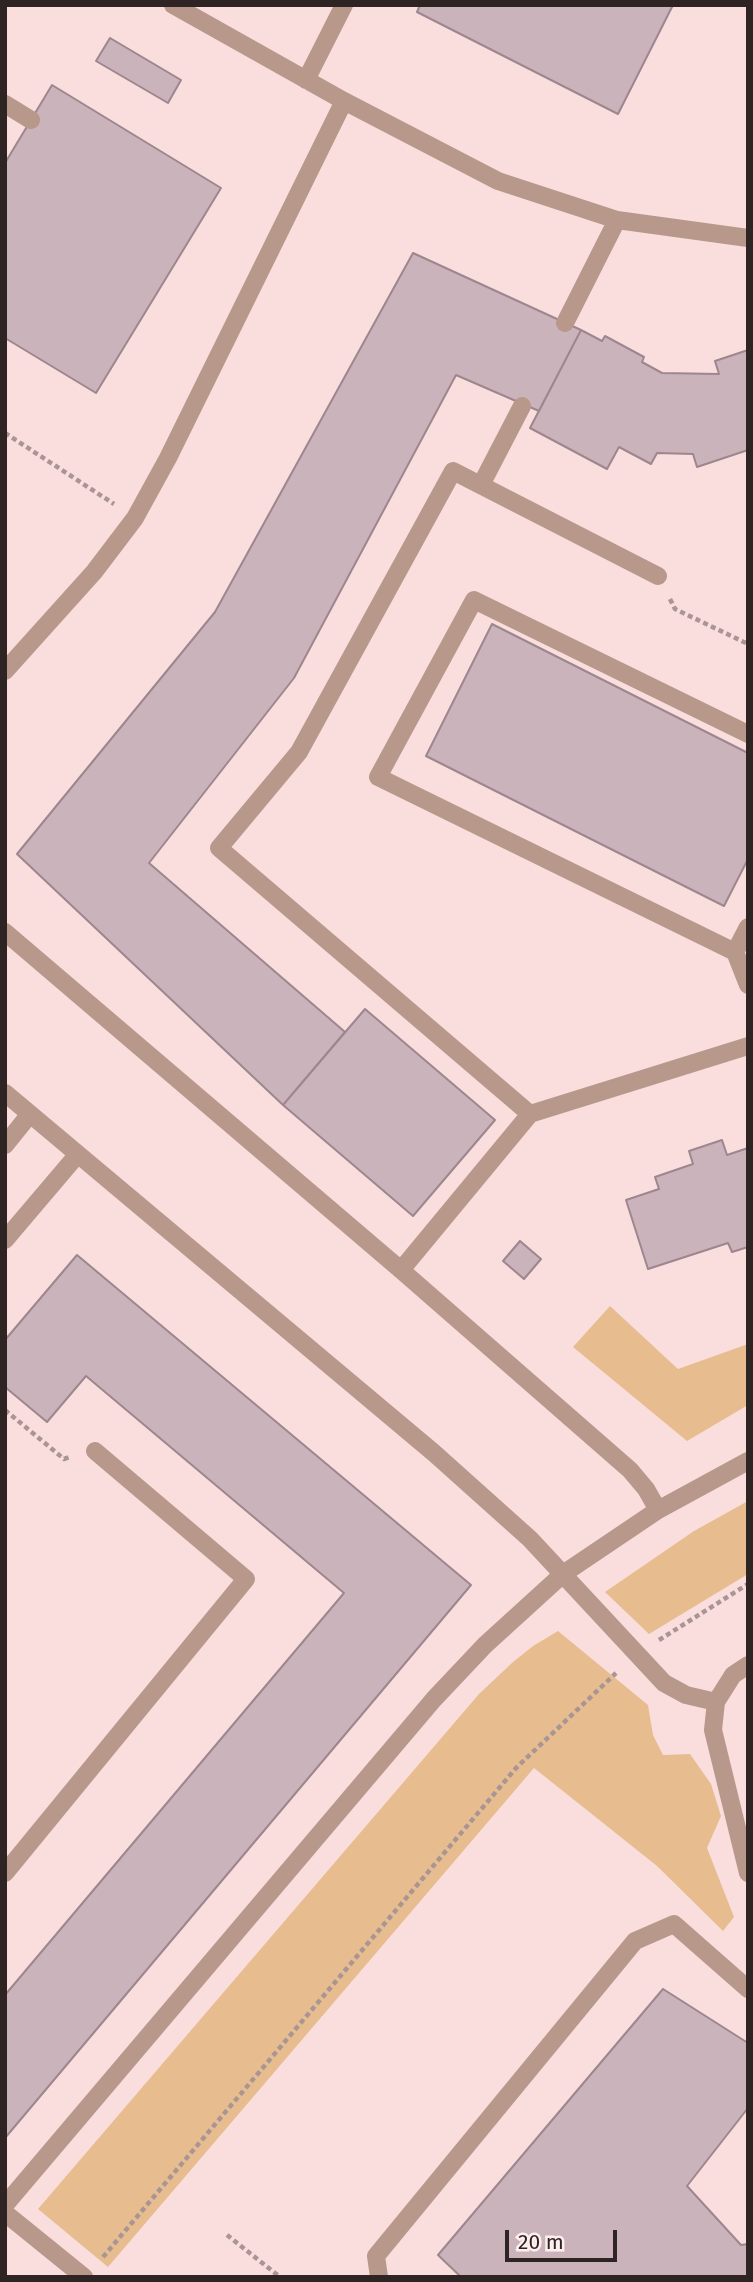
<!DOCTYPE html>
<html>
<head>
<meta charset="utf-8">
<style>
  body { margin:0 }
  #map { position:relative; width:753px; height:2282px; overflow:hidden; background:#f9dedd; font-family:"Fira Sans",sans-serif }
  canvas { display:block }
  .frame { position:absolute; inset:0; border:7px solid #2e2424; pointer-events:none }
  .scale { position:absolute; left:505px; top:2230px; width:112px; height:32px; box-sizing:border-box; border:4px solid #2e2424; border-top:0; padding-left:9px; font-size:21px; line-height:24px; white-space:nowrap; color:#2e2424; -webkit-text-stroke:5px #feeeee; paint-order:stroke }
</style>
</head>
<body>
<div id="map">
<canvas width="753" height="2282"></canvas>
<div class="frame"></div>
<div class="scale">20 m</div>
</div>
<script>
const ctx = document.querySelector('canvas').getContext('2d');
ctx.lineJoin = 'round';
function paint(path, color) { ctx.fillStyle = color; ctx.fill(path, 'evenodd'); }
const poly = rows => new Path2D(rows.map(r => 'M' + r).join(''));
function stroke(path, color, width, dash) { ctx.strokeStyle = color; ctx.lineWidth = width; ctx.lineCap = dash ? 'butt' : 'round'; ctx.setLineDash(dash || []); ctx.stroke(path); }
paint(poly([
  [610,1306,678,1369,748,1344,748,1405,687,1441,573,1347],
  [748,1501,748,1574,649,1634,605,1592,694,1531],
  [558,1631,648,1705,653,1735,663,1755,690,1754,711,1784,721,1816,707,1848,734,1917,723,1931,657,1866,534,1768,108,2267,38,2209,479,1694,513,1662,533,1646]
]), '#e7bd8f');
const building = poly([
  [420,5,673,5,618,114,417,12,420,5],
  [110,38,181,80,168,103,96,61,110,38],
  [52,85,221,188,96,393,5,338,5,163,52,85],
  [413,253,581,330,539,411,456,375,294,678,149,863,345,1032,283,1105,17,854,215,612,413,253],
  [581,330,602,341,605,336,644,357,642,362,662,373,719,374,715,361,748,350,748,450,697,467,693,454,657,453,651,464,619,447,607,469,530,428,581,330],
  [492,624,748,753,748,859,724,906,426,756,492,624],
  [365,1009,495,1120,413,1216,283,1105,365,1009],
  [722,1140,727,1155,748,1148,748,1247,732,1252,728,1243,648,1269,626,1200,659,1189,655,1177,693,1164,689,1151,722,1140],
  [520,1241,541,1259,524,1279,503,1261,520,1241],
  [77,1255,471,1585,5,2138,5,1995,344,1593,86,1376,47,1422,5,1387,5,1340,77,1255],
  [663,1989,748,2043,748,2108,687,2186,741,2245,748,2244,748,2277,461,2277,438,2255,663,1989]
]);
paint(building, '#cbb3bb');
stroke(building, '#9d868e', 2);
stroke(poly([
  [5,433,114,504],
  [670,599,675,609,748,644],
  [5,1410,64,1459,70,1457],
  [659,1640,748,1584],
  [227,2235,280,2277],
  [103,2257,516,1768,616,1673]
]), '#a99594', 4.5, [5, 3.5]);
stroke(poly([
  [173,5,344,101],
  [306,80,344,5],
  [5,104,31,120],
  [565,323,617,220],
  [481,485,522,406],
  [5,671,94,572,135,518,168,458,344,101,498,181,617,220,748,238],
  [748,734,474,600,378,777,735,952,748,985],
  [5,932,401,1270,630,1470,646,1489,658,1510],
  [735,952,748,927],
  [5,1093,434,1453,530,1539,664,1683,686,1695,716,1702,713,1730,748,1873],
  [530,1114,219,848,299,752,453,471,658,576],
  [5,1145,30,1114],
  [5,1240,78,1154],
  [401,1270,530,1114,748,1046],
  [716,1702,733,1675,748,1665],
  [5,1873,246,1579,95,1451],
  [5,2205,434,1699,485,1645,563,1574,658,1510,748,1461],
  [5,2213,84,2277],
  [379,2277,376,2256,635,1941,674,1924,748,1989]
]), '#b8988b', 18);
</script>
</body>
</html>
